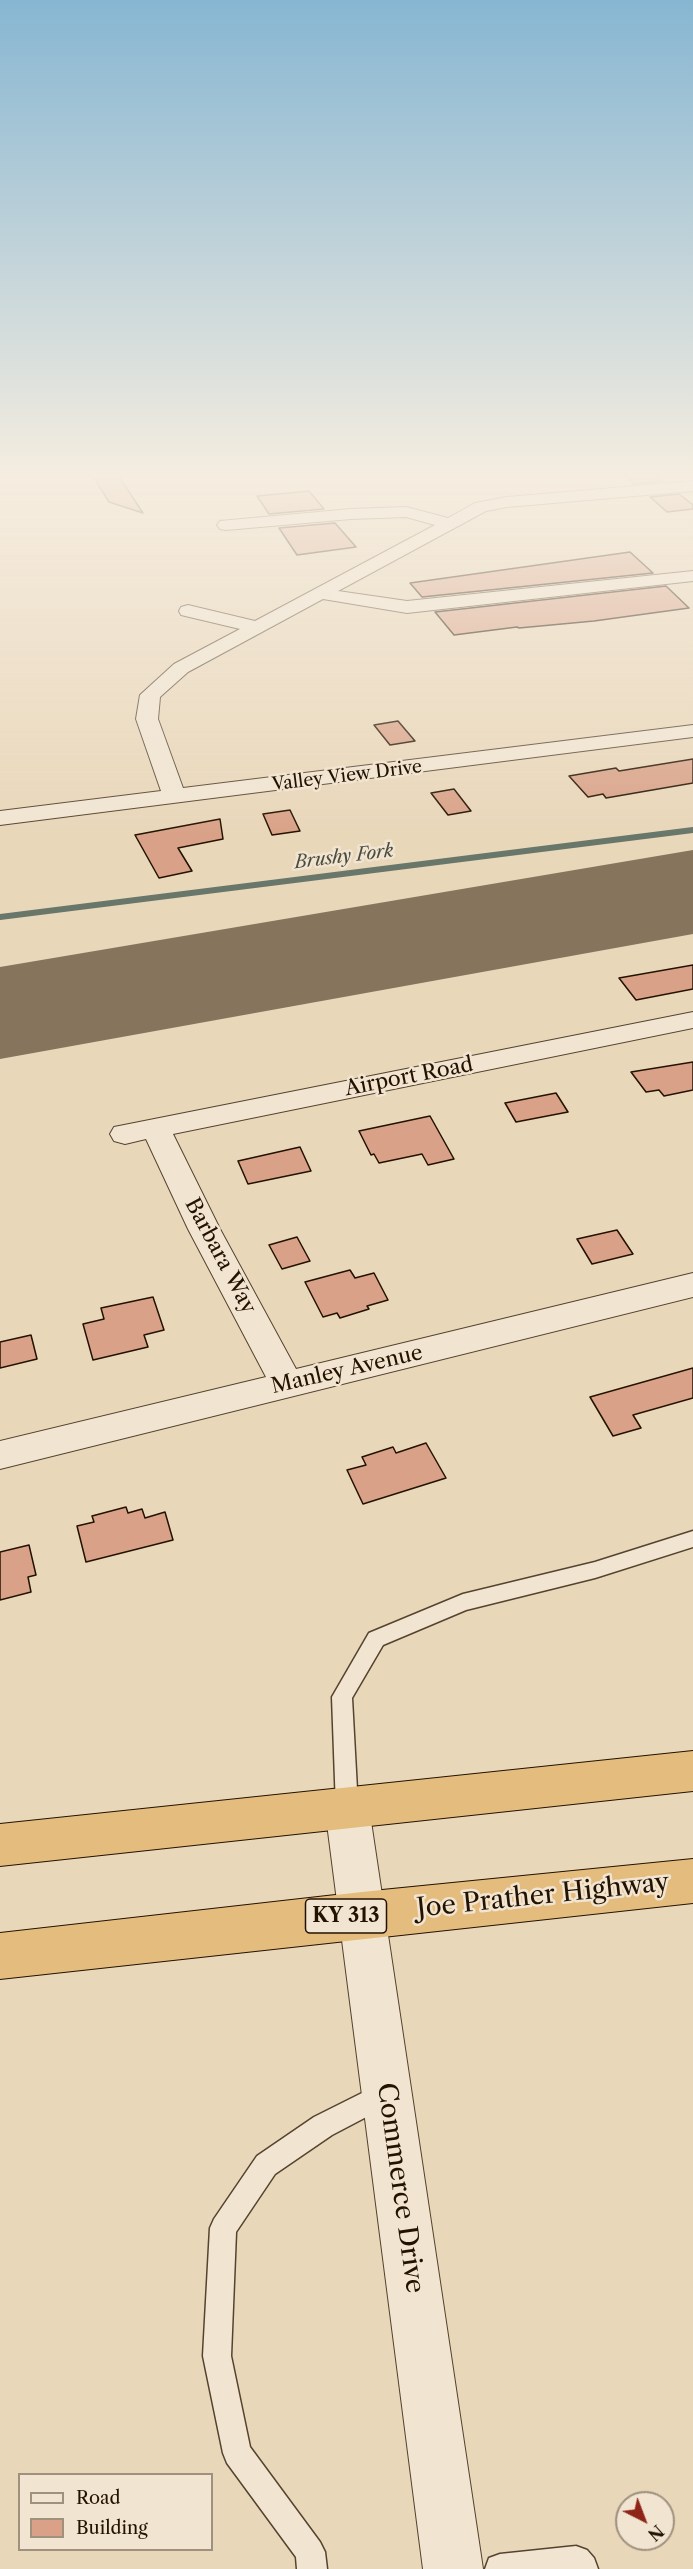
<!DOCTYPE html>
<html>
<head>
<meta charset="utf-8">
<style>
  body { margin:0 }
  #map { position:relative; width:693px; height:2569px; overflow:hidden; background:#e9d7ba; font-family:"Libre Caslon Text",serif }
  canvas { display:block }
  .legend { position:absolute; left:18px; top:2473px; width:195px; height:78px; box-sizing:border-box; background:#f1e5d2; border:2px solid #9f917e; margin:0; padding:8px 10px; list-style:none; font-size:18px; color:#231200 }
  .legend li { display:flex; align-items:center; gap:12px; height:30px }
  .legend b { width:30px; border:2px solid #9f917e }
  .north { position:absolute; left:615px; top:2491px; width:60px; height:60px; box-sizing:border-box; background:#f1e5d2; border:2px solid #9f917e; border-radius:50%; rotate:138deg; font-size:16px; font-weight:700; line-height:24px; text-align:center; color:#231200 }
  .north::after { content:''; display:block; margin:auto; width:21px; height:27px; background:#8f2418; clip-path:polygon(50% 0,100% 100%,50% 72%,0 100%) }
</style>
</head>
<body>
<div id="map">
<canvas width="693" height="2569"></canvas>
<ul class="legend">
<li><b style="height:8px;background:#f1e5d2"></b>Road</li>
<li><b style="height:16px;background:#d9a288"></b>Building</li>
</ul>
<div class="north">N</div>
</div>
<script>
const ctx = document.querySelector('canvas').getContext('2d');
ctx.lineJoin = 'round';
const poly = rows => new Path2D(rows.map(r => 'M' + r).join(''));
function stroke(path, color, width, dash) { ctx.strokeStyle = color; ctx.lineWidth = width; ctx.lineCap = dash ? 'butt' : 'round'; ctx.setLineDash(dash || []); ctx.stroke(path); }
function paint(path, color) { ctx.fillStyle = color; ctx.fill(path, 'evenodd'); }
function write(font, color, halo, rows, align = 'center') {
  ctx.font = font + ' "Libre Caslon Text",serif'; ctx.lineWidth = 5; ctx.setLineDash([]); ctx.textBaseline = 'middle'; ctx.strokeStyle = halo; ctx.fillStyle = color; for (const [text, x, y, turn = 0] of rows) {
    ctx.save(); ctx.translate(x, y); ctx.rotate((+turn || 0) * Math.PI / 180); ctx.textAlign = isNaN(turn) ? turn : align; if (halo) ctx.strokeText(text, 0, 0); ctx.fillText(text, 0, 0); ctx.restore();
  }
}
stroke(poly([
  [0,917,693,830]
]), '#69766a', 6);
paint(poly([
  [693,850,693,934,0,1059,0,967,693,850]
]), '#86745d');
const building = poly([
  [92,475,118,475,143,513,109,502,92,475],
  [625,475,655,475,663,481,634,484,625,475],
  [309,491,324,509,269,514,257,496,309,491],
  [679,494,693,505,693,509,667,512,650,497,679,494],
  [335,523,356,547,297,555,279,528,335,523],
  [630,552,653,573,422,597,410,583,630,552],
  [666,586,689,608,594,621,519,628,517,627,454,635,435,612,666,586],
  [398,721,415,741,390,745,374,725,398,721],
  [693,759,693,783,606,798,603,794,588,797,569,776,616,768,619,771,693,759],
  [454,789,471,811,448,815,431,793,454,789],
  [290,810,300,831,272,835,263,814,290,810],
  [220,819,223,839,178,848,192,871,159,878,135,835,220,819],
  [693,965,693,989,636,1000,619,978,693,965],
  [693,1062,693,1090,664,1096,659,1090,646,1092,631,1072,693,1062],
  [556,1093,568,1112,516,1122,505,1103,556,1093],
  [430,1116,454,1159,428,1165,422,1154,379,1163,374,1154,371,1155,359,1131,430,1116],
  [300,1147,311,1171,248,1184,238,1161,300,1147],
  [617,1230,633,1254,592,1264,577,1239,617,1230],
  [297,1237,310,1261,282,1269,269,1245,297,1237],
  [350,1270,355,1278,374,1273,388,1300,367,1306,369,1309,340,1318,337,1313,323,1317,305,1282,350,1270],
  [153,1297,164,1330,144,1335,148,1347,93,1360,83,1324,104,1319,101,1308,153,1297],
  [31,1335,37,1359,0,1368,0,1342,31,1335],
  [693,1368,693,1398,633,1415,641,1428,613,1436,590,1397,693,1368],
  [426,1443,446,1478,363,1504,347,1470,366,1465,362,1457,393,1447,396,1453,426,1443],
  [126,1507,128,1513,142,1509,145,1518,165,1512,173,1540,86,1562,77,1526,94,1522,92,1516,126,1507],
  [29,1545,36,1575,28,1577,31,1592,0,1600,0,1552,29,1545]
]);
paint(building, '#d9a288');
stroke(building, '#231200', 1.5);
const service = poly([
  [693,1531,693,1547,595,1578,466,1610,383,1645,352,1698,358,1808,355,1815,347,1818,339,1815,336,1808,332,1697,369,1633,463,1594,595,1562,693,1531],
  [384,2082,393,2085,396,2094,393,2103,332,2135,275,2174,236,2232,231,2356,250,2447,320,2542,325,2552,327,2569,297,2569,296,2557,227,2463,223,2453,203,2356,210,2228,214,2219,257,2156,314,2117,384,2082],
  [576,2546,587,2550,594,2558,598,2569,485,2569,489,2558,500,2554,576,2546]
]);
const minor = poly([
  [693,481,693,491,507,507,486,511,338,591,407,601,693,571,693,581,407,613,323,599,188,672,160,697,158,719,183,788,693,725,693,737,0,825,0,811,161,791,136,719,140,695,174,664,240,629,181,615,179,611,181,607,188,605,255,621,435,525,406,517,351,519,226,530,220,529,217,525,220,521,351,509,406,507,448,518,475,503,507,497,693,481],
  [693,1012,693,1028,173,1134,220,1229,296,1369,693,1273,693,1297,0,1469,0,1441,266,1377,188,1229,146,1139,125,1144,114,1141,110,1134,114,1127,693,1012],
  [347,1787,363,1793,369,1808,483,2569,423,2569,325,1808,331,1793,347,1787]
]);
const trunk = poly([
  [693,1751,693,1791,0,1866,0,1824,693,1751],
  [693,1859,693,1903,0,1979,0,1933,362,1892,693,1859]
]);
stroke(service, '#54432e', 3);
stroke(minor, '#54432e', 2);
stroke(trunk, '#231200', 2);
paint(service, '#f1e5d2');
paint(minor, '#f1e5d2');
paint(trunk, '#e4bc7d');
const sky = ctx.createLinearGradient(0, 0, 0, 835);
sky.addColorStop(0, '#87b6d2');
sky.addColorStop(0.57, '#f5ede0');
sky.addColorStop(1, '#f5ede000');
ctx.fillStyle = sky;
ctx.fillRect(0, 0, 693, 835);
write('18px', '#231200', '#f1e5d2', [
  ["Valley View Drive",347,776,-7]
]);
write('italic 18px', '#4c4c3e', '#f1e5d2', [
  ["Brushy Fork",344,857,-7]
]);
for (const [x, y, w] of [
  [346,1916,81]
]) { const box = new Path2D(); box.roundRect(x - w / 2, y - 17, w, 34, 4.5); ctx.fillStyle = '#f1e5d2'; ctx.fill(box); stroke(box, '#231200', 1.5); }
write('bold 20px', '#231200', null, [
  ["KY 313",346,1916]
]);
write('21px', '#231200', '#f1e5d2', [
  ["Airport Road",409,1077,-11],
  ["Barbara Way",220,1256,62],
  ["Manley Avenue",347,1370,-13]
]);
write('26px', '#231200', '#f1e5d2', [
  ["Joe Prather Highway",543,1896,-6],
  ["Commerce Drive",400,2188,82]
]);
</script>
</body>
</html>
